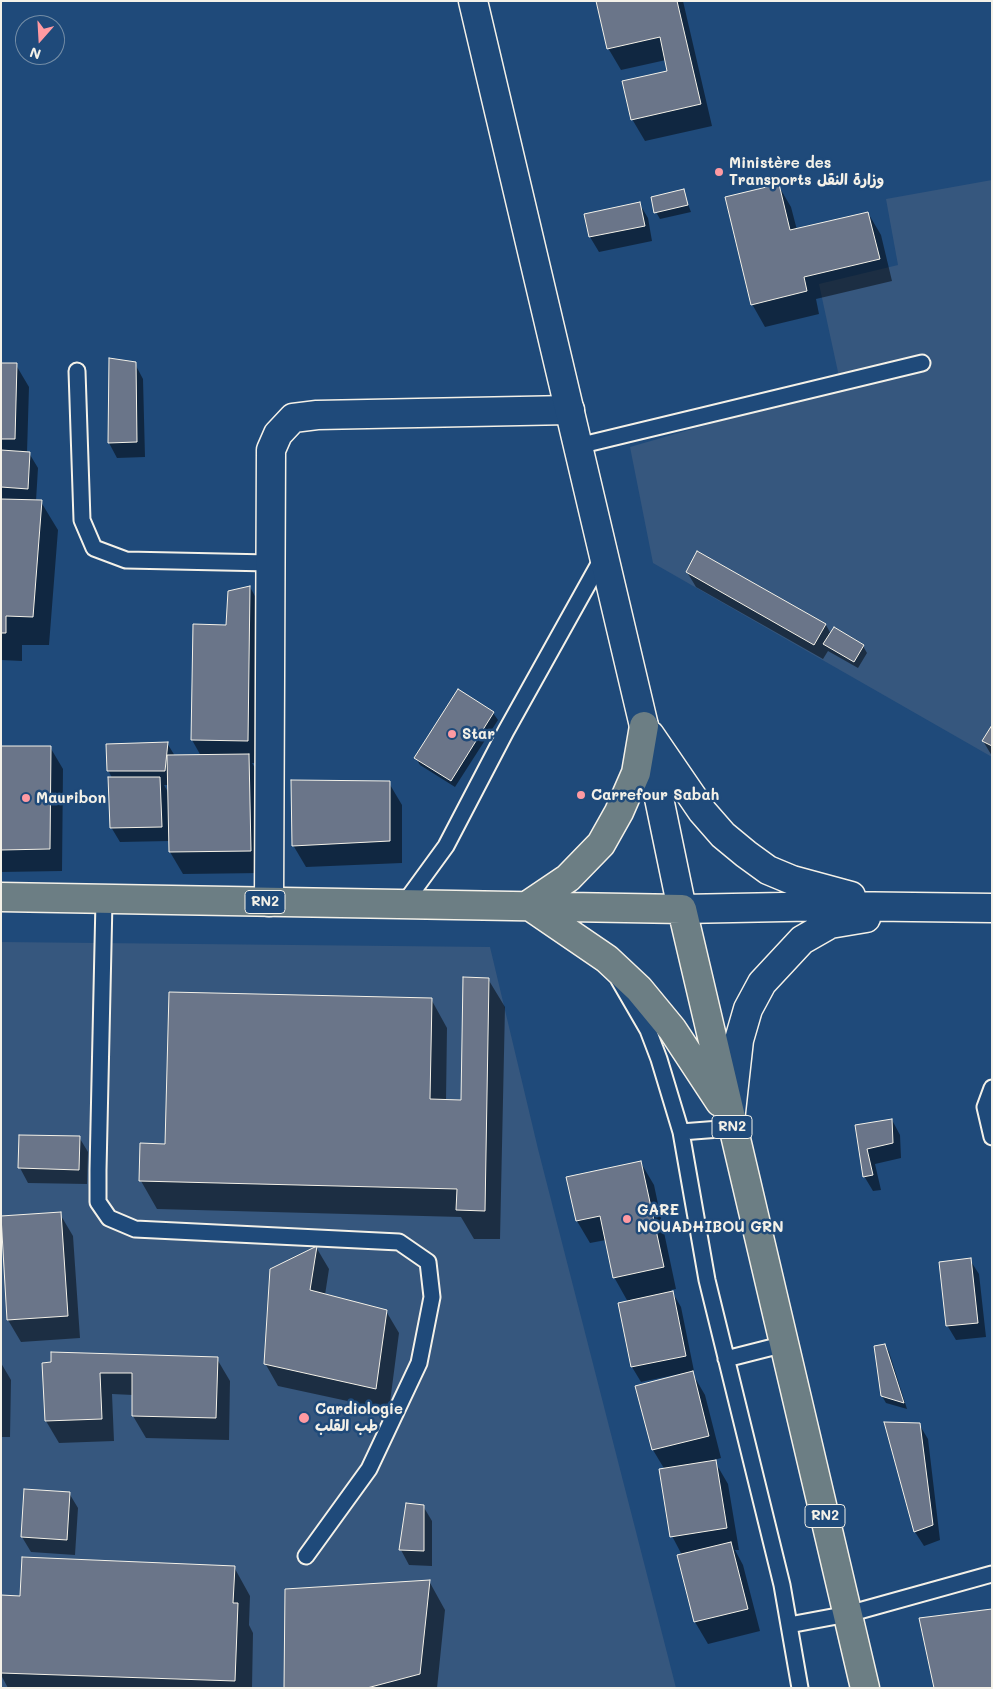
<!DOCTYPE html>
<html>
<head>
<meta charset="utf-8">
<style>
  body { margin:0 }
  #map { position:relative; width:993px; height:1689px; overflow:hidden; background:#1f4a7a; font-family:Mali,sans-serif }
  canvas { display:block }
  .frame { position:absolute; inset:0; border:2px solid #f4f1e8; pointer-events:none }
  .north { position:absolute; left:15px; top:15px; width:50px; height:50px; box-sizing:border-box; background:#1f4a7a; border:1px solid #748da6; border-radius:50%; rotate:199deg; font-size:14px; font-weight:700; line-height:20px; text-align:center; color:#f4f1e8 }
  .north::after { content:''; display:block; margin:auto; width:18px; height:22px; background:#ff9aa2; clip-path:polygon(50% 0,100% 100%,50% 72%,0 100%) }
</style>
</head>
<body>
<div id="map">
<canvas width="993" height="1689"></canvas>
<div class="frame"></div>
<div class="north">N</div>
</div>
<script>
const ctx = document.querySelector('canvas').getContext('2d');
ctx.lineJoin = 'round';
function paint(path, color) { ctx.fillStyle = color; ctx.fill(path, 'evenodd'); }
const poly = rows => new Path2D(rows.map(r => 'M' + r).join(''));
function stroke(path, color, width, dash) { ctx.strokeStyle = color; ctx.lineWidth = width; ctx.lineCap = dash ? 'butt' : 'round'; ctx.setLineDash(dash || []); ctx.stroke(path); }
function write(font, color, halo, rows, align = 'center') {
  ctx.font = font + ' Mali,"Playpen Sans Arabic",sans-serif'; ctx.lineWidth = 5; ctx.setLineDash([]); ctx.textBaseline = 'middle'; ctx.strokeStyle = halo; ctx.fillStyle = color; for (const [text, x, y, turn = 0] of rows) {
    ctx.save(); ctx.translate(x, y); ctx.rotate((+turn || 0) * Math.PI / 180); ctx.textAlign = isNaN(turn) ? turn : align; if (halo) ctx.strokeText(text, 0, 0); ctx.fillText(text, 0, 0); ctx.restore();
  }
}
paint(poly([
  [992,180,992,757,653,563,630,447,841,386,819,284,898,265,886,199],
  [1,942,490,947,538,1149,676,1688,1,1688]
]), '#36577e');
paint(poly([
  [597,1,683,1,712,126,645,141,632,119,668,72,666,60,621,70,608,48],
  [778,185,791,207,797,230,868,213,881,235,892,281,816,299,819,314,765,327,752,304],
  [683,191,691,212,660,219,656,212],
  [639,203,648,218,652,241,599,252,590,237,586,215],
  [110,360,135,364,143,379,145,457,117,458,109,443],
  [1,364,16,365,29,387,27,453,29,453,38,468,36,501,41,502,58,530,49,645,22,645,22,661,1,660],
  [698,552,826,625,831,634,863,646,867,653,858,668,828,651,823,659,696,587,687,572],
  [250,587,262,609,260,763,252,763,261,777,263,873,183,874,170,852,170,841,120,842,111,827,112,778,108,770,167,743,175,756,201,756,192,740,194,626,228,626],
  [164,785,169,785,169,794],
  [493,713,498,720,455,787,420,765,416,758],
  [992,727,992,756,983,741],
  [1,747,50,747,63,769,62,871,1,872],
  [389,783,402,805,402,863,306,867,293,845],
  [488,979,505,1007,500,1239,474,1239,461,1217,157,1209,141,1181,167,1145,431,999,447,1028,446,1101,462,1102],
  [892,1120,900,1135,901,1158,875,1164,881,1190,873,1191,864,1176,857,1126],
  [79,1137,88,1152,87,1184,28,1183,20,1168],
  [641,1163,654,1185,676,1289,671,1290,681,1307,694,1371,691,1371,705,1395,721,1458,714,1460,728,1484,739,1550,735,1550,743,1565,760,1631,708,1644,695,1622,679,1556,682,1555,672,1536,665,1470,653,1450,684,1373,641,1382,632,1367,628,1302,614,1277,606,1240,590,1243,577,1221,567,1178],
  [60,1214,73,1236,80,1338,21,1342,8,1320],
  [316,1247,329,1269,325,1295,386,1311,399,1333,389,1410,278,1386,265,1363],
  [970,1260,979,1274,986,1337,956,1340,947,1325],
  [885,1345,889,1352,907,1409,886,1403,882,1396],
  [217,1359,230,1381,229,1440,146,1438,133,1416,133,1395,112,1394,114,1441,59,1443,46,1421,53,1363],
  [1,1363,11,1380,10,1437,1,1437],
  [886,1423,919,1424,928,1439,940,1540,924,1546,915,1532],
  [69,1493,78,1508,75,1555,31,1552,22,1537],
  [423,1506,432,1521,432,1566,409,1565,401,1550],
  [234,1567,250,1596,249,1625,253,1633,252,1688,8,1688,1,1675,1,1598,22,1597],
  [429,1581,445,1610,437,1688,285,1688]
]), '#0007');
const building = poly([
  [596,1,677,1,701,104,631,120,622,81,667,71,660,37,607,49,596,1],
  [779,184,790,230,868,212,880,259,804,277,807,291,751,305,725,197,779,184],
  [684,189,688,205,654,213,651,197,684,189],
  [640,202,645,226,589,237,584,214,640,202],
  [109,358,136,362,137,442,108,443,109,358],
  [1,363,17,363,15,439,1,439,1,363],
  [1,450,30,452,28,489,1,487,1,450],
  [1,499,42,500,33,617,6,616,6,633,1,633,1,499],
  [697,551,826,624,814,645,686,572,697,551],
  [250,586,248,741,191,740,193,624,226,625,228,591,250,586],
  [834,627,864,645,854,662,823,644,834,627],
  [458,689,494,712,451,781,414,758,458,689],
  [992,725,992,746,982,741,992,725],
  [168,742,165,771,107,771,106,744,168,742],
  [1,746,51,746,50,849,1,850,1,746],
  [249,754,251,851,169,852,167,755,249,754],
  [108,777,160,777,162,827,110,828,108,777],
  [291,780,390,781,390,841,292,846,291,780],
  [463,977,489,978,485,1211,456,1210,457,1189,139,1181,140,1143,165,1144,169,992,432,998,430,1099,461,1100,463,977],
  [892,1119,893,1143,867,1149,873,1175,863,1177,855,1125,892,1119],
  [19,1135,80,1136,79,1170,18,1168,19,1135],
  [641,1161,664,1267,613,1278,600,1216,576,1221,566,1177,641,1161],
  [61,1212,68,1316,7,1320,1,1216,61,1212],
  [317,1246,310,1290,387,1310,376,1389,264,1364,270,1269,317,1246],
  [971,1258,978,1323,946,1326,939,1262,971,1258],
  [673,1291,686,1356,631,1367,618,1303,673,1291],
  [885,1344,904,1403,881,1396,874,1346,885,1344],
  [51,1352,218,1357,216,1418,132,1416,132,1373,100,1373,102,1419,45,1421,42,1363,51,1362,51,1352],
  [693,1371,709,1436,652,1450,635,1386,693,1371],
  [884,1422,920,1423,933,1525,914,1532,884,1422],
  [716,1460,727,1528,670,1537,659,1469,716,1460],
  [24,1489,70,1492,67,1540,21,1537,24,1489],
  [406,1503,424,1505,424,1551,399,1550,406,1503],
  [731,1542,748,1609,694,1622,677,1555,731,1542],
  [22,1557,235,1566,233,1603,238,1603,235,1681,1,1673,1,1595,20,1596,22,1557],
  [430,1580,420,1674,367,1688,284,1688,285,1589,430,1580],
  [992,1609,992,1688,934,1688,919,1618,992,1609]
]);
paint(building, '#6a7589');
stroke(building, '#f4f1e8', 1);
const service = poly([
  [77,371,82,520,94,548,126,560,270,563],
  [578,446,922,363],
  [104,901,98,1170,98,1202,109,1218,135,1229,399,1242,428,1262,432,1297,419,1363,369,1469,306,1556],
  [403,905,446,846,506,731,603,557],
  [619,980,648,1030,659,1059,681,1132,707,1280,782,1585,800,1688],
  [992,1088,985,1107,992,1137],
  [681,1132,733,1128],
  [726,1359,785,1344],
  [789,1625,848,1614,992,1574]
]);
const minor = poly([
  [269,902,271,450,278,434,293,418,317,415,570,410]
]);
const secondary = poly([
  [473,1,644,726,682,909,834,906,992,908],
  [650,735,702,811,723,835,746,854,768,870,792,880,851,896],
  [731,1112,739,1040,748,1009,762,983,802,940,830,924,866,918]
]);
const trunk = poly([
  [1,897,682,909,865,1688],
  [528,905,607,959,639,989,672,1029,720,1102],
  [528,905,568,878,601,844,619,812,636,773,644,726]
]);
stroke(service, '#f4f1e8', 19);
stroke(minor, '#f4f1e8', 31);
stroke(secondary, '#f4f1e8', 31);
stroke(trunk, '#f4f1e8', 31);
stroke(service, '#1f4a7a', 15);
stroke(minor, '#1f4a7a', 28);
stroke(secondary, '#1f4a7a', 28);
stroke(trunk, '#6c7e84', 28);
for (const [x, y, r, color] of [
  [719,172,5,"#ff9aa2"],
  [452,734,5,"#ff9aa2"],
  [581,795,5,"#ff9aa2"],
  [26,798,5,"#ff9aa2"],
  [627,1219,5,"#ff9aa2"],
  [304,1418,6,"#ff9aa2"]
]) { const dot = new Path2D(); dot.arc(x, y, r, 0, 2 * Math.PI); ctx.fillStyle = color; ctx.fill(dot); stroke(dot, '#1f4a7a', 2); }
for (const [x, y, w] of [
  [265,902,40],
  [732,1127,40],
  [825,1516,40]
]) { const box = new Path2D(); box.roundRect(x - w / 2, y - 11.5, w, 23, 4); ctx.fillStyle = '#1f4a7a'; ctx.fill(box); stroke(box, '#f4f1e8', 1); }
write('bold 14px', '#f4f1e8', null, [
  ["RN2",265,902],
  ["RN2",732,1127],
  ["RN2",825,1516]
]);
write('bold 15px', '#f4f1e8', '#1f4a7a', [
  ["Ministère des",729,163],
  ["Transports وزارة النقل",729,180],
  ["Star",462,734],
  ["Carrefour Sabah",591,795],
  ["Mauribon",36,798],
  ["GARE",637,1210],
  ["NOUADHIBOU GRN",637,1227],
  ["Cardiologie",315,1409],
  ["طب القلب",315,1426]
], 'left');
</script>
</body>
</html>
